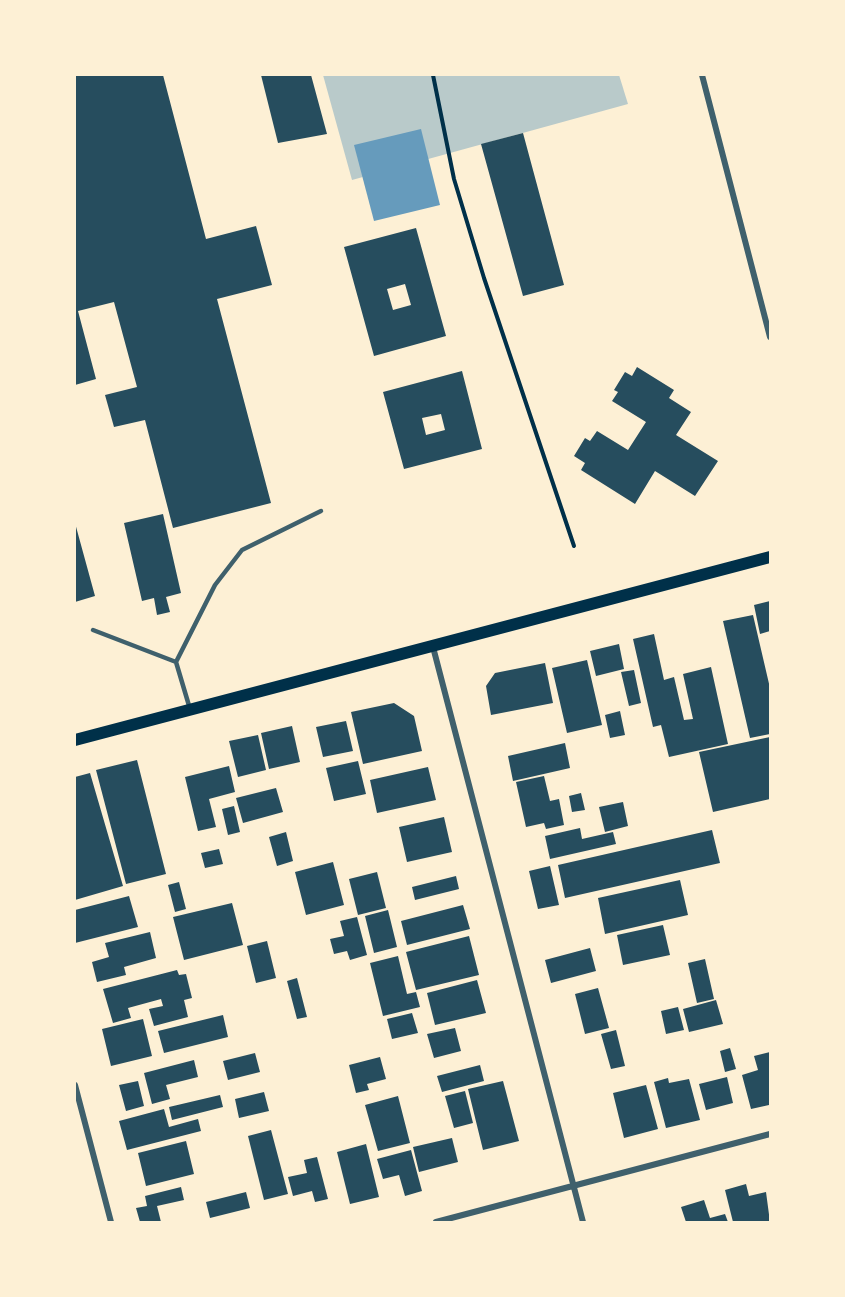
<!DOCTYPE html>
<html>
<head>
<meta charset="utf-8">
<style>
  body { margin:0 }
  #map { position:relative; width:845px; height:1297px; overflow:hidden; background:#fdf0d5; font-family:Quicksand,sans-serif }
  canvas { display:block }
  .frame { position:absolute; inset:0; border:76px solid #fdf0d5; pointer-events:none }
</style>
</head>
<body>
<div id="map">
<canvas width="845" height="1297"></canvas>
<div class="frame"></div>
</div>
<script>
const ctx = document.querySelector('canvas').getContext('2d');
ctx.lineJoin = 'round';
function paint(path, color) { ctx.fillStyle = color; ctx.fill(path, 'evenodd'); }
const poly = rows => new Path2D(rows.map(r => 'M' + r).join(''));
function stroke(path, color, width, dash) { ctx.strokeStyle = color; ctx.lineWidth = width; ctx.lineCap = dash ? 'butt' : 'round'; ctx.setLineDash(dash || []); ctx.stroke(path); }
paint(poly([
  [323,75,619,75,628,104,352,180]
]), '#b9caca');
paint(poly([
  [421,129,440,205,374,221,354,145]
]), '#669bbc');
paint(poly([
  [75,75,163,75,206,239,256,226,272,285,217,299,271,503,173,528,145,420,114,427,105,395,137,387,114,302,78,311,96,379,75,385],
  [261,75,311,75,327,134,278,143],
  [523,133,564,285,523,296,481,144],
  [416,228,446,336,374,356,344,247],
  [405,284,411,305,393,310,387,289],
  [637,367,674,390,669,398,691,412,676,435,718,461,695,496,655,471,635,504,581,470,585,463,574,456,585,438,590,441,597,431,628,450,646,422,612,401,618,392,614,390,625,372,632,376],
  [462,371,482,449,404,469,383,392],
  [441,414,445,430,426,435,422,418],
  [163,514,181,593,166,597,170,612,157,615,154,598,142,601,124,523],
  [75,523,95,596,75,602],
  [770,601,770,631,760,634,754,605],
  [753,615,770,688,770,734,750,738,723,621],
  [654,634,664,680,674,677,684,720,693,719,683,674,711,667,728,744,669,757,661,725,653,727,633,639],
  [619,644,624,669,596,676,590,651],
  [587,660,602,725,567,733,552,668],
  [545,663,553,703,491,715,486,686,495,673],
  [634,670,641,703,629,706,621,672],
  [394,703,414,716,422,751,363,764,351,712],
  [620,711,625,735,610,738,605,715],
  [346,721,353,751,323,757,316,727],
  [292,726,300,762,269,769,261,733],
  [258,735,266,770,238,777,229,741],
  [770,737,770,799,713,812,699,752],
  [565,743,570,768,513,781,508,756],
  [137,760,166,874,126,884,96,770],
  [358,761,366,794,334,801,326,768],
  [229,766,235,792,209,799,216,827,198,831,185,777],
  [428,767,436,800,377,813,370,780],
  [90,773,123,886,75,900,75,777],
  [544,776,550,801,559,799,564,825,546,829,544,823,526,827,516,782],
  [276,788,283,812,243,823,236,798],
  [581,793,585,810,572,812,569,796],
  [623,802,628,826,605,832,599,807],
  [234,806,240,832,228,835,222,809],
  [444,817,452,852,407,862,399,827],
  [580,828,582,839,613,832,616,844,550,859,545,836],
  [712,830,720,863,565,898,558,865],
  [286,832,293,861,277,866,269,837],
  [219,849,223,864,205,868,201,853],
  [333,862,344,905,306,915,295,872],
  [550,866,559,905,538,909,529,871],
  [377,872,386,908,358,915,349,879],
  [456,876,459,889,415,900,412,887],
  [680,880,688,915,605,934,598,898],
  [179,882,186,909,175,912,168,885],
  [129,896,138,927,75,943,75,910],
  [232,903,243,945,184,960,173,917],
  [463,905,470,929,407,945,401,921],
  [388,910,397,947,374,953,365,916],
  [357,917,367,955,350,960,347,951,334,954,330,939,344,936,340,921],
  [663,925,670,955,623,965,617,935],
  [150,932,156,958,124,967,126,975,97,982,92,962,109,957,105,943],
  [469,936,479,975,416,990,406,952],
  [267,941,276,978,256,983,247,946],
  [590,948,596,971,551,983,545,960],
  [398,956,407,994,416,992,420,1007,383,1016,370,963],
  [705,959,714,999,697,1003,688,963],
  [177,970,179,975,186,974,192,998,184,1000,188,1017,154,1026,149,1009,163,1006,161,999,128,1008,131,1018,113,1023,103,989],
  [297,978,307,1017,297,1019,287,981],
  [477,980,486,1013,435,1025,427,993],
  [598,988,609,1028,585,1034,575,994],
  [716,1000,723,1024,689,1032,683,1009],
  [678,1007,684,1030,666,1034,661,1011],
  [412,1013,418,1033,392,1039,387,1019],
  [223,1015,228,1037,164,1053,158,1031],
  [143,1019,152,1056,111,1066,102,1029],
  [455,1028,461,1051,434,1058,427,1034],
  [616,1030,625,1066,611,1069,601,1034],
  [730,1048,736,1069,725,1072,720,1051],
  [770,1052,769,1105,751,1109,742,1075,758,1070,754,1056],
  [255,1053,260,1072,228,1080,223,1061],
  [380,1057,386,1079,367,1084,369,1090,356,1093,349,1065],
  [194,1060,198,1077,166,1085,170,1099,152,1104,144,1073],
  [480,1065,484,1081,442,1092,437,1076],
  [727,1077,733,1103,706,1110,699,1084],
  [668,1078,669,1083,689,1079,700,1120,666,1128,654,1082],
  [138,1081,144,1106,126,1111,119,1085],
  [503,1081,519,1141,483,1150,468,1089],
  [646,1085,658,1129,624,1138,613,1093],
  [465,1091,473,1123,454,1128,445,1096],
  [264,1092,269,1111,239,1118,235,1099],
  [220,1095,223,1107,172,1120,169,1107],
  [398,1096,410,1143,378,1151,365,1105],
  [164,1109,169,1127,198,1119,201,1131,127,1150,119,1121],
  [271,1130,288,1194,264,1200,248,1136],
  [452,1138,458,1162,419,1172,413,1147],
  [186,1141,194,1174,146,1186,138,1153],
  [366,1144,379,1197,350,1204,337,1152],
  [411,1150,422,1191,405,1196,399,1175,383,1179,377,1159],
  [317,1157,328,1199,315,1202,312,1191,293,1196,288,1177,307,1173,304,1160],
  [746,1184,749,1196,766,1192,770,1222,733,1222,725,1190],
  [181,1187,184,1200,157,1206,161,1222,140,1222,136,1208,147,1206,145,1196],
  [246,1192,250,1208,210,1218,206,1202],
  [704,1200,710,1218,725,1214,728,1222,686,1222,681,1207]
]), '#264d5e');
stroke(poly([
  [433,75,454,179,484,278,574,546]
]), '#003049', 4);
stroke(poly([
  [93,630,176,662,190,709],
  [176,662,215,585,242,550,321,511]
]), '#3f606c', 4.5);
stroke(poly([
  [702,75,770,337],
  [433,647,583,1222],
  [75,1085,111,1222],
  [436,1222,770,1134]
]), '#3f606c', 6);
stroke(poly([
  [75,740,770,557]
]), '#003049', 12);
</script>
</body>
</html>
